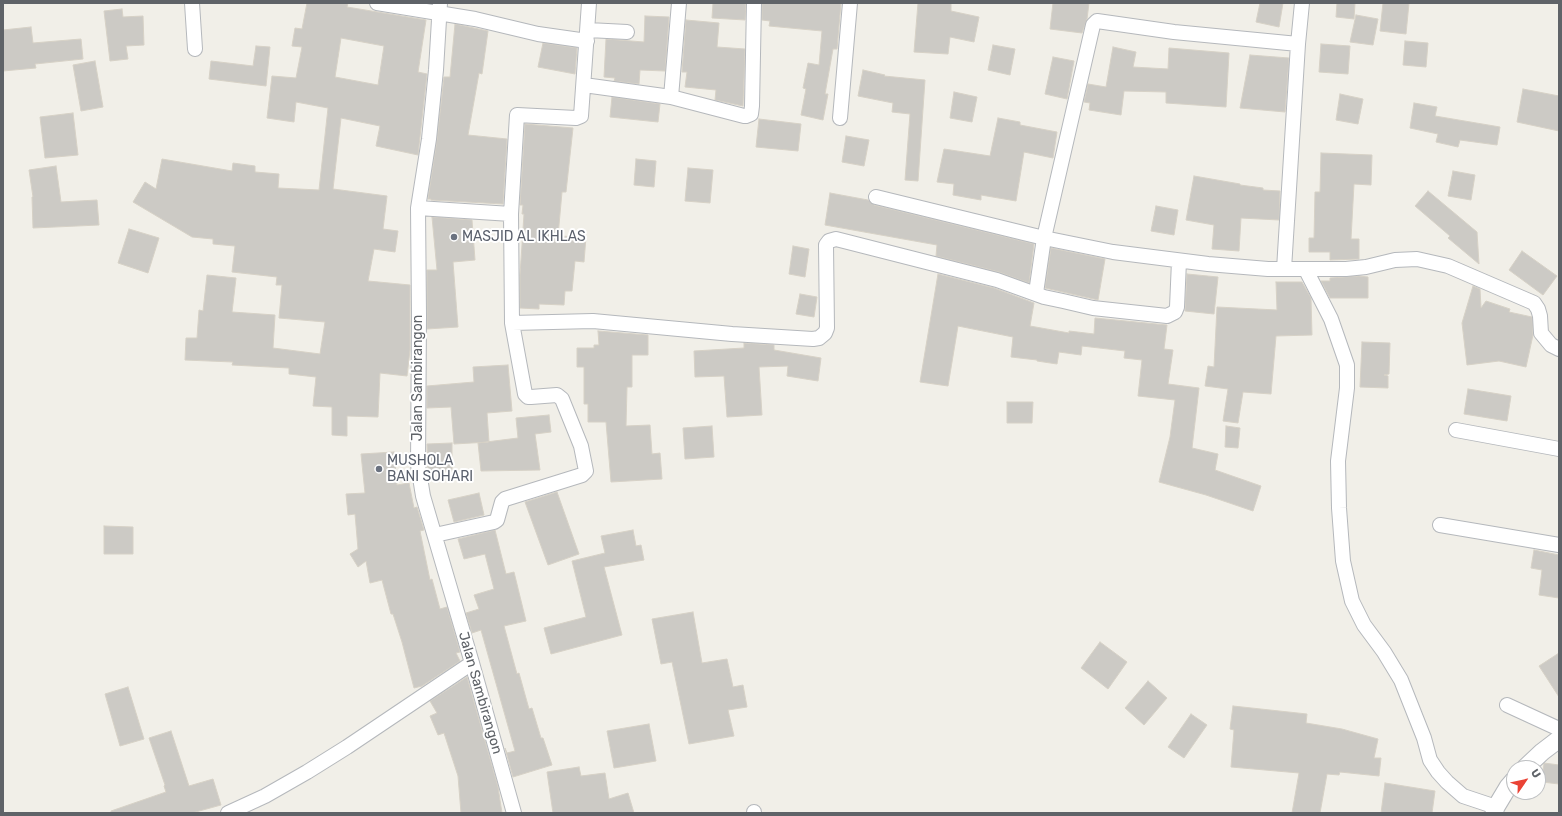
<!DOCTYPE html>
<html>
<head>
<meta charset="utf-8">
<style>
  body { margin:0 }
  #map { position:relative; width:1562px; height:816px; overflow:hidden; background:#f1efe8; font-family:Rubik,sans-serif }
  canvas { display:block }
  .frame { position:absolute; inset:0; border:4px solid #5f6368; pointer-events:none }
  .north { position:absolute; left:1506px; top:760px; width:40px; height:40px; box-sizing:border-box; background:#fff; border:1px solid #bfc1c3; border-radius:50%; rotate:56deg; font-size:11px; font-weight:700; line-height:16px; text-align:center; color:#5f6368 }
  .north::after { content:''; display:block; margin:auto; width:14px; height:18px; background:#ea4335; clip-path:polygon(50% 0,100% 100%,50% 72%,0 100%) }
</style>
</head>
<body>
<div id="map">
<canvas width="1562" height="816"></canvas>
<div class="frame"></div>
<div class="north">U</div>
</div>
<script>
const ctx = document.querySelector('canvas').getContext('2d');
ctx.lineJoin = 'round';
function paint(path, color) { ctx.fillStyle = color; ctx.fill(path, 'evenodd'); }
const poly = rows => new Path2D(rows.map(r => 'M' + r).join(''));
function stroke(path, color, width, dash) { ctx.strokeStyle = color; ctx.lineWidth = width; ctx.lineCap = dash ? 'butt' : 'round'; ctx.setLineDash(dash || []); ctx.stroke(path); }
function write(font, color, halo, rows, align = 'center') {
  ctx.font = font + ' Rubik,sans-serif'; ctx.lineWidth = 4; ctx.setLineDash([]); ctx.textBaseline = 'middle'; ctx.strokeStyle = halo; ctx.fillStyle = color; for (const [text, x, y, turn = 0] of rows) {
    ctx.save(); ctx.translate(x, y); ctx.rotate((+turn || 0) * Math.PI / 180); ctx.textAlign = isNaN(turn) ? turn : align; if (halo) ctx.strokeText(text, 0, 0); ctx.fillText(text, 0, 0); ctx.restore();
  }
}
const building = poly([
  [307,3,348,3,347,7,426,20,418,72,427,74,418,155,376,146,380,126,341,118,333,189,387,196,383,229,398,231,395,252,374,249,368,281,410,285,410,350,407,376,380,373,378,417,347,416,347,436,332,435,332,407,313,406,316,377,289,374,289,368,232,365,233,362,185,360,186,338,197,338,199,310,203,311,207,275,236,278,232,312,275,315,273,348,320,354,325,322,279,318,282,285,276,285,277,277,232,272,235,246,213,244,213,239,192,237,133,202,145,182,156,189,162,159,232,171,233,163,255,166,255,172,279,174,278,188,319,190,328,108,296,102,294,122,267,118,272,76,296,78,302,47,292,46,295,28,302,29,307,3],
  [341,38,384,46,378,85,335,77,341,38],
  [713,3,746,3,745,20,712,18,713,3],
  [762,3,841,3,837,49,833,49,825,94,828,94,823,120,801,115,806,89,803,88,808,63,819,65,822,31,769,26,770,21,762,20,762,3],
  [918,3,951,3,951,11,979,17,974,42,950,37,948,54,914,52,918,3],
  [1053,3,1089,3,1087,19,1082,33,1050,29,1053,3],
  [1260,3,1283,3,1279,27,1256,22,1260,3],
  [1337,3,1355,3,1354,19,1336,17,1337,3],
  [1383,3,1409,3,1406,34,1380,31,1383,3],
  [122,9,123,17,143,16,144,45,126,46,128,59,110,61,104,11,122,9],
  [1356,15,1378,19,1373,45,1350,42,1356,15],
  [645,16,669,17,665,71,640,70,639,84,614,81,615,78,604,77,606,39,644,42,645,16],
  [686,20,719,23,717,47,745,49,743,106,715,100,716,90,685,87,687,72,682,72,686,20],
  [455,24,488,31,482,74,479,73,468,135,507,139,503,204,431,200,431,199,428,199,437,140,444,77,450,77,455,24],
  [31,27,33,43,81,39,83,59,35,64,36,68,3,71,3,30,31,27],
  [1405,41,1428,43,1426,67,1403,65,1405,41],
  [543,43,577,48,575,74,538,67,543,43],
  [1321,44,1350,46,1348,74,1319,72,1321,44],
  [993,45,1015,49,1010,75,988,70,993,45],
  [256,46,270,47,266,86,209,79,211,61,253,66,256,46],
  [1113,47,1136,52,1133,67,1168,69,1169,48,1229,53,1226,107,1166,103,1166,92,1124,91,1121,115,1089,110,1090,103,1084,102,1088,84,1106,87,1113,47],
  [1250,55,1289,58,1285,112,1240,108,1250,55],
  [1053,57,1074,61,1067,99,1045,94,1053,57],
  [95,61,103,107,81,111,73,65,95,61],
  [863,70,885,75,884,76,925,80,918,181,905,180,910,114,892,112,893,103,858,96,863,70],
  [1523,89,1559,96,1559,131,1517,122,1523,89],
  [954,92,977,97,972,122,950,118,954,92],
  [1340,94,1363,99,1358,124,1336,120,1340,94],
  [612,97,660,104,658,122,610,117,612,97],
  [1414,103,1437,107,1435,116,1500,127,1497,145,1460,140,1458,147,1436,142,1438,134,1410,128,1414,103],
  [73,113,78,155,45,158,40,117,73,113],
  [998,118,1020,122,1020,125,1057,132,1053,158,1024,152,1016,201,981,195,981,200,953,195,954,184,937,182,944,149,990,156,998,118],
  [759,119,801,124,798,151,756,147,759,119],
  [525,124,573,128,566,192,562,192,558,236,586,237,584,262,575,261,572,291,565,291,564,305,539,304,539,309,520,308,520,275,524,214,522,214,523,205,520,205,525,124],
  [846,136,869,140,864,166,842,162,846,136],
  [1321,153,1372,155,1371,185,1354,184,1351,239,1359,239,1359,259,1330,260,1330,252,1309,252,1309,238,1314,238,1315,192,1320,192,1321,153],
  [636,159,656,161,654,187,634,185,636,159],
  [56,166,61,202,97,200,99,225,33,228,32,197,33,197,29,170,56,166],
  [688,168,713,170,710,203,685,201,688,168],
  [1453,171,1475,175,1471,200,1448,196,1453,171],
  [1194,176,1240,184,1240,185,1263,188,1263,190,1280,191,1279,220,1241,218,1239,251,1212,249,1214,225,1186,220,1194,176],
  [1428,191,1477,232,1479,264,1448,238,1450,236,1415,206,1428,191],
  [830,193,868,200,874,205,1034,244,1029,283,999,272,936,256,937,245,825,225,830,193],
  [1156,206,1178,210,1174,235,1151,231,1156,206],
  [432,217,472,220,475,260,453,262,458,327,427,329,427,270,437,270,432,217],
  [129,229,159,238,148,273,118,263,129,229],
  [793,246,809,249,805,277,789,274,793,246],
  [1051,248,1105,259,1098,300,1045,288,1051,248],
  [1522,251,1557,276,1543,295,1509,270,1522,251],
  [938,274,994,288,1034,303,1030,326,1069,333,1069,331,1094,334,1095,318,1167,325,1164,349,1173,350,1168,384,1199,388,1192,448,1218,454,1215,470,1261,486,1253,511,1206,495,1159,482,1170,437,1175,400,1138,396,1142,360,1124,358,1125,351,1082,346,1081,355,1059,352,1057,364,1037,361,1037,360,1011,357,1013,337,958,326,948,386,920,382,938,274],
  [1187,274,1218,277,1214,314,1185,311,1187,274],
  [1359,276,1368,277,1368,298,1330,298,1321,281,1330,281,1330,278,1359,276],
  [1276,282,1302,282,1311,298,1312,335,1276,336,1271,394,1243,392,1238,423,1223,421,1228,389,1205,386,1208,366,1214,367,1217,307,1277,310,1276,282],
  [1473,286,1480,289,1481,308,1486,301,1510,309,1509,312,1532,317,1533,335,1526,367,1499,361,1467,365,1462,323,1473,286],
  [800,294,817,297,814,317,796,314,800,294],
  [598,331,648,335,648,355,632,355,632,387,627,387,626,426,650,425,652,454,660,453,662,479,611,482,606,422,588,422,588,404,584,404,584,367,577,367,577,348,594,348,594,345,599,345,598,331],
  [1362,342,1390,343,1389,374,1384,375,1388,376,1388,388,1360,387,1362,342],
  [744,343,774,345,774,350,821,358,818,381,787,376,788,366,759,367,762,415,727,417,724,376,695,377,694,351,744,348,744,343],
  [508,365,512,411,487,413,489,442,454,444,451,407,427,408,427,386,474,382,473,367,508,365],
  [1468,389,1511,396,1507,421,1464,414,1468,389],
  [1007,402,1033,402,1032,423,1007,423,1007,402],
  [549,415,551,432,535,434,540,470,481,471,478,443,518,438,516,418,549,415],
  [712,426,714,457,685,459,683,428,712,426],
  [1226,426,1240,428,1238,448,1225,447,1226,426],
  [452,443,452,471,428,472,427,444,452,443],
  [394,452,397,485,409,483,414,508,417,507,424,530,420,531,430,580,432,579,440,609,447,607,460,652,456,653,460,661,422,686,414,688,402,642,393,614,391,614,382,580,370,583,366,561,358,567,350,554,358,549,355,514,348,515,346,494,365,493,361,454,394,452],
  [557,492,579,554,548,565,525,502,557,492],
  [479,493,484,515,454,522,448,500,479,493],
  [104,526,133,527,133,554,104,554,104,526],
  [495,530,506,574,514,572,526,621,504,626,517,674,519,673,529,709,532,708,541,738,543,738,552,765,513,777,505,748,507,753,515,751,481,630,472,633,466,613,479,609,474,595,494,589,485,554,464,559,458,539,495,530],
  [633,530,636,546,641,545,644,560,604,567,622,635,551,654,544,628,586,617,572,561,605,553,601,536,633,530],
  [1534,550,1559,555,1559,598,1539,595,1542,570,1531,568,1534,550],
  [693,612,702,663,727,659,733,687,743,685,747,707,728,710,734,736,689,744,672,662,661,664,652,619,693,612],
  [1100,642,1127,662,1108,689,1081,668,1100,642],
  [1559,653,1559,697,1539,666,1559,653],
  [467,677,498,787,502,813,461,813,458,776,444,733,438,735,430,716,437,713,430,701,467,677],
  [1148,681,1167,698,1144,725,1125,708,1148,681],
  [128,687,144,739,120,746,105,694,128,687],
  [1233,706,1307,714,1306,723,1342,729,1378,739,1374,758,1381,758,1379,776,1340,772,1339,775,1327,774,1320,813,1292,813,1299,773,1231,767,1234,730,1230,729,1233,706],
  [1191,714,1207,725,1184,758,1168,747,1191,714],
  [649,724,656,761,614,768,607,731,649,724],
  [171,731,189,786,213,779,221,805,192,813,111,813,111,811,166,792,164,786,165,785,149,738,171,731],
  [1544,763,1559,765,1559,784,1542,782,1544,763],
  [579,767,581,776,605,773,609,799,628,793,634,813,553,813,547,772,579,767],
  [1385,783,1435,791,1432,813,1381,813,1385,783]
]);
paint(building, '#cccac5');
stroke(building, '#d6d1c6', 1);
const minor = poly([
  [192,3,195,49],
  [377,3,475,19,538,34,587,41],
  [440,3,436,70,429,139,418,208,419,315,418,465,423,496,472,663,514,813],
  [588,30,627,32],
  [584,85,671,97,679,3],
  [671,97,744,116,746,116,751,114,752,106,754,3],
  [840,118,850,3],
  [876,197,1044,238,1113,252,1208,264,1268,269,1346,269,1366,267,1395,260,1417,259,1448,266,1534,303,1538,309,1540,316,1541,333,1551,345,1559,349],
  [418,208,511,214,512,323,593,321,732,334,813,339,819,338,825,333,827,328,826,245,829,241,836,239,997,280,1044,297,1063,301,1093,308,1167,316,1175,312,1177,307,1179,261],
  [511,214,517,115,576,118,581,116,589,3],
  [1284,269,1298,44,1302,3],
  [1306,270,1331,319,1347,365,1347,388,1338,461,1339,508,1343,561,1352,601,1364,625,1384,652,1401,680,1424,738,1430,760,1438,772,1447,782,1463,796,1496,807],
  [1036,293,1044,238,1093,25,1097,21,1174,32,1298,44],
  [1456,430,1559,449],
  [1440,525,1559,545],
  [435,535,494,522,497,520,502,502,505,499,582,475,586,471,581,446,562,399,557,395,531,397,528,397,525,394,512,323],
  [1507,705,1559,729],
  [754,812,754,813],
  [228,813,265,796,307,772,347,747,472,663]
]);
const tertiary = poly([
  [1525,768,1542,752,1559,739],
  [1494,813,1496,807,1508,787,1514,780]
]);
stroke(minor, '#b5b8bc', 16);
stroke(tertiary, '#b5b8bc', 19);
stroke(minor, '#fff', 14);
stroke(tertiary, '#fff', 17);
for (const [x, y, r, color] of [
  [454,237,4,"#6b7280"],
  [379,469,4,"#6b7280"]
]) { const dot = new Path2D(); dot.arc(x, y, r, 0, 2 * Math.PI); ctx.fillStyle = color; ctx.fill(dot); stroke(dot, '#fff', 1.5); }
write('14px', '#5b616d', '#fff', [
  ["MASJID AL IKHLAS",462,237],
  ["MUSHOLA",387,461],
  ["BANI SOHARI",387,477]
], 'left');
write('14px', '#5f6368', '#fff', [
  ["Jalan Sambirangon",418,378,-90],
  ["Jalan Sambirangon",480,693,74]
]);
</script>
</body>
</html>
